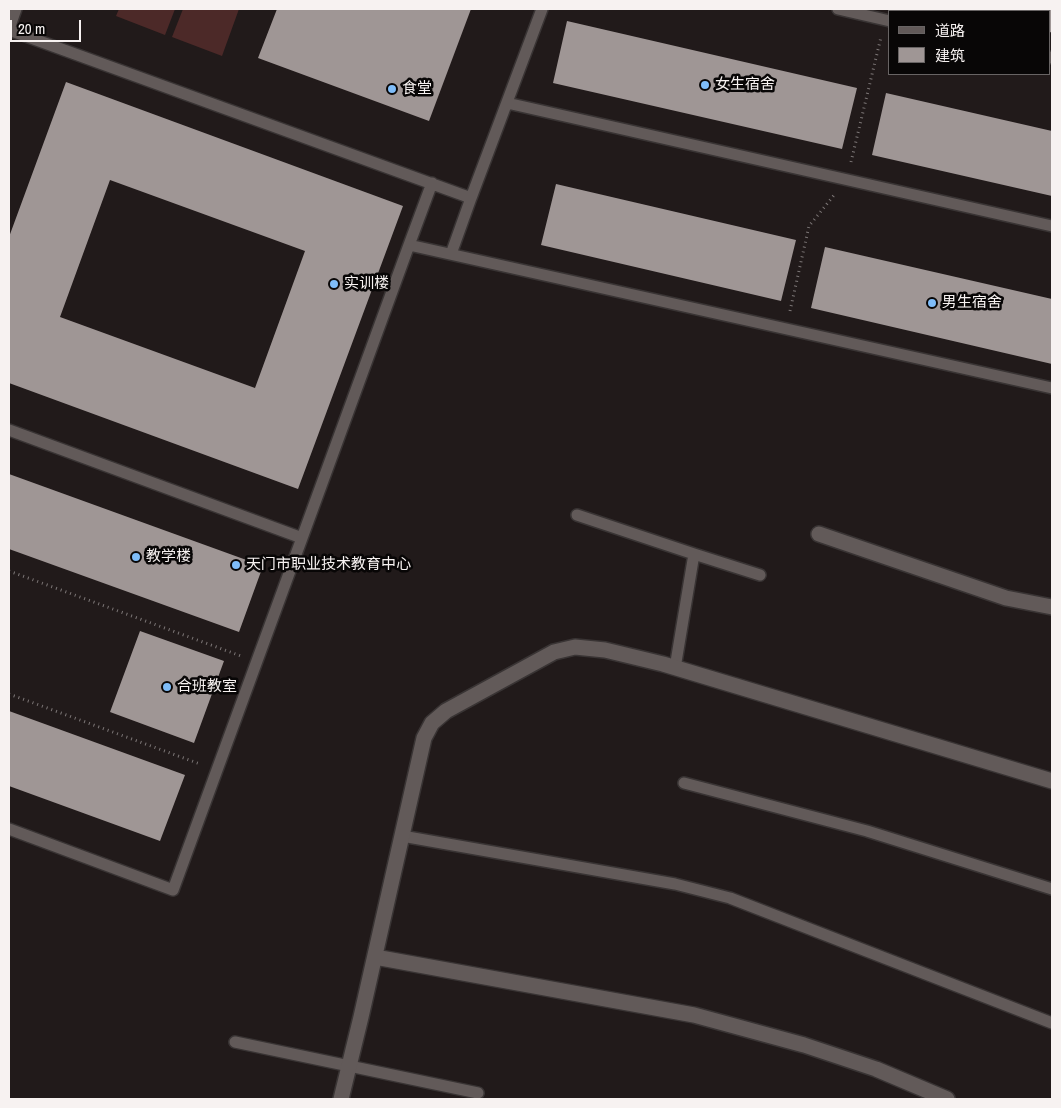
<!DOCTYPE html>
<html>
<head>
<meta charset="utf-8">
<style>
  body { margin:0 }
  #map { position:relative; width:1061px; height:1108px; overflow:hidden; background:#211a1a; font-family:"Archivo Narrow","Noto Sans SC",sans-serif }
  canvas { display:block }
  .frame { position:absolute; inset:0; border:10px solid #f7f2f1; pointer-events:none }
  .legend { position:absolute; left:888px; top:10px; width:162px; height:65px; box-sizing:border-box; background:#080606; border:1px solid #686464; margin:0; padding:6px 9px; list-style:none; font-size:15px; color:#f7f2f1 }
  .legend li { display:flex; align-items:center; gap:10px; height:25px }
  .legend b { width:25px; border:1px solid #686464 }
  .scale { position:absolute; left:10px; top:20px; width:71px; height:22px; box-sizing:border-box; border:2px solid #f7f2f1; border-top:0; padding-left:6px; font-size:15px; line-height:18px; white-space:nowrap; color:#f7f2f1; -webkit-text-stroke:4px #080606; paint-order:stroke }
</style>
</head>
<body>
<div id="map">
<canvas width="1061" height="1108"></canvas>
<div class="frame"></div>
<ul class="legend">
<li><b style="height:6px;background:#625a59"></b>道路</li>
<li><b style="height:14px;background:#9f9695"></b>建筑</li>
</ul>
<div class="scale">20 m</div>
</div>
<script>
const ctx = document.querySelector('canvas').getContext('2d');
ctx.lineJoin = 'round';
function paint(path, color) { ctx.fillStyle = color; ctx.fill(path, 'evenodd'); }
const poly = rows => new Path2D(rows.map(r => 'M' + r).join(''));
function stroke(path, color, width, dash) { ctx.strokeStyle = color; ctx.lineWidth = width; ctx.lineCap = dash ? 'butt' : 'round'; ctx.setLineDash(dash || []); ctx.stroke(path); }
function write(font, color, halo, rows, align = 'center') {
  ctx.font = font + ' "Archivo Narrow","Noto Sans SC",sans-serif'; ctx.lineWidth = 5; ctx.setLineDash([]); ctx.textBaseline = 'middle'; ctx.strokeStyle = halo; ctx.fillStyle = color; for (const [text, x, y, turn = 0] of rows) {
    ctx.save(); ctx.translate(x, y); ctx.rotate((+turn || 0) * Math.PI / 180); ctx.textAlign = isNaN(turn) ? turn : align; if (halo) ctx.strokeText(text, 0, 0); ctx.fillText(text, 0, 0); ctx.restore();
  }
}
paint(poly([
  [119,9,175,9,165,35,116,16],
  [183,9,239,9,222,56,172,37]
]), '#4c2928');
paint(poly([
  [277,9,471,9,429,121,258,58],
  [951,9,1052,9,1052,33,1050,32,1050,11,958,11],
  [567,21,857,88,842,149,553,83],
  [66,82,403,206,298,489,9,383,9,237],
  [110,180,305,251,255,388,60,317],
  [886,93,1052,131,1052,196,872,155],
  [556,184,796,240,781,301,541,245],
  [825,247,1052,299,1052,364,811,308],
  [9,474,263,566,239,632,9,549],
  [140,631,224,661,194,743,110,712],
  [9,711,185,775,160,841,9,786]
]), '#9f9695');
const lane = poly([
  [838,9,890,21],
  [9,29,16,9],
  [9,30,471,198,542,9],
  [1050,57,1052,58],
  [507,103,1052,226],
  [409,245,432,183],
  [451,254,471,198],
  [9,430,302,538,173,890,9,829],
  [577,515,694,554,675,668],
  [302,538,409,245,1052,388],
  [694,554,760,575],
  [684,783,867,831,1052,889],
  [402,836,675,884,730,898,1052,1023],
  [235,1042,478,1093]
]);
const street = poly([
  [819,534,1006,598,1052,607],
  [375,957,694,1015,804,1045,876,1069,947,1099],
  [341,1099,361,1017,424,738,432,723,446,711,554,652,575,647,605,650,663,664,1052,781]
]);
stroke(lane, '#393434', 14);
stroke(street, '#393434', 18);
stroke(poly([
  [851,162,881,37],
  [790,311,809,226,835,194],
  [9,571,241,656],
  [9,694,200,764]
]), '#7d7777', 3, [1, 4]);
stroke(lane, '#625a59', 11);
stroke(street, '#625a59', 15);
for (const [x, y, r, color] of [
  [705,85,5,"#7fbdf9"],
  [392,89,5,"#7fbdf9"],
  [334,284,5,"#7fbdf9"],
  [932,303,5,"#7fbdf9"],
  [136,557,5,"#7fbdf9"],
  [236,565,5,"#7fbdf9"],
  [167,687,5,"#7fbdf9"]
]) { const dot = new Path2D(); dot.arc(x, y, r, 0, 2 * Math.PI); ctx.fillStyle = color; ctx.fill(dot); stroke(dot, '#080606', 2); }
write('15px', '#f7f2f1', '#080606', [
  ["女生宿舍",715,85],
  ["食堂",402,89],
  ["实训楼",344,284],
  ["男生宿舍",942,303],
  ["教学楼",146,557],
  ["天门市职业技术教育中心",246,565],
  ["合班教室",177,687]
], 'left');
</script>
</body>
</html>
